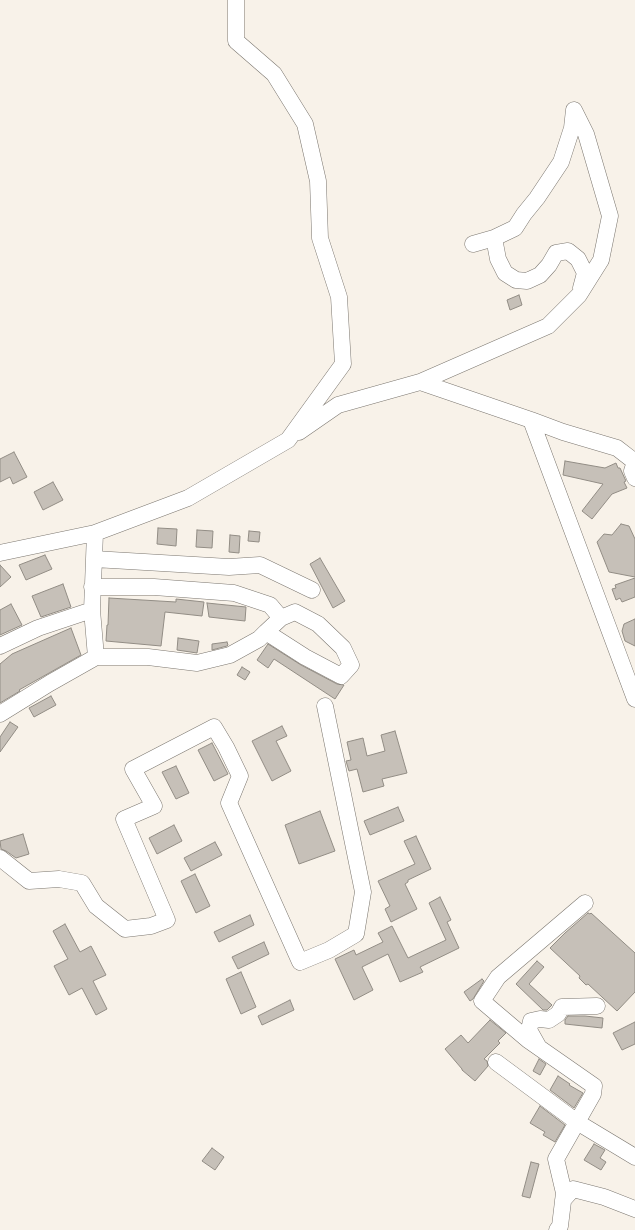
<!DOCTYPE html>
<html>
<head>
<meta charset="utf-8">
<style>
  body { margin:0 }
  canvas { display:block; background:#f8f2e9 }
</style>
</head>
<body>
<canvas width="635" height="1230"></canvas>
<script>
const ctx = document.querySelector('canvas').getContext('2d');
ctx.lineJoin = 'round';
function paint(path, color) { ctx.fillStyle = color; ctx.fill(path, 'evenodd'); }
const poly = rows => new Path2D(rows.map(r => 'M' + r).join(''));
function stroke(path, color, width, dash) { ctx.strokeStyle = color; ctx.lineWidth = width; ctx.lineCap = dash ? 'butt' : 'round'; ctx.setLineDash(dash || []); ctx.stroke(path); }
const building = poly([
  [519,295,522,305,510,310,507,300,519,295],
  [14,452,27,477,13,484,10,477,0,482,0,459,14,452],
  [565,461,605,468,616,463,618,468,620,468,626,481,624,482,627,488,612,494,592,519,582,511,603,484,563,475,565,461],
  [53,482,63,500,43,510,34,492,53,482],
  [621,524,629,526,635,539,635,577,609,572,597,542,604,534,612,535,621,524],
  [158,528,177,529,176,546,157,544,158,528],
  [197,530,213,531,212,548,196,547,197,530],
  [249,531,260,532,259,542,248,541,249,531],
  [230,535,240,536,239,553,229,552,230,535],
  [45,555,52,569,26,580,19,565,45,555],
  [320,558,345,601,333,608,310,564,320,558],
  [0,565,11,577,0,587,0,565],
  [635,578,635,597,622,602,620,598,616,600,612,589,616,588,615,585,635,578],
  [63,584,71,607,41,617,32,596,63,584],
  [109,598,176,602,176,599,204,602,202,616,165,612,161,646,106,641,107,625,108,625,109,598],
  [207,603,246,607,245,621,209,617,207,603],
  [11,604,22,625,0,635,0,610,11,604],
  [635,619,635,646,625,641,622,631,624,624,635,619],
  [71,628,81,655,19,690,20,691,0,703,0,664,12,654,71,628],
  [178,638,199,641,197,653,177,650,178,638],
  [227,642,228,645,227,646,212,650,212,644,227,642],
  [268,644,301,665,337,684,344,685,335,699,274,659,268,668,257,660,268,644],
  [242,667,250,672,245,680,237,675,242,667],
  [51,696,56,705,34,717,29,708,51,696],
  [10,722,18,727,0,752,0,737,10,722],
  [282,726,287,736,276,741,291,771,272,781,252,741,282,726],
  [395,731,407,773,382,779,384,786,363,792,357,769,349,771,346,761,351,760,347,742,363,738,367,756,385,751,381,735,395,731],
  [212,743,228,774,214,781,198,750,212,743],
  [176,766,189,793,176,799,162,772,176,766],
  [398,807,404,821,370,835,364,821,398,807],
  [320,811,335,851,299,864,285,825,320,811],
  [174,825,182,841,157,854,149,838,174,825],
  [23,834,29,854,16,858,6,851,1,849,0,841,23,834],
  [416,836,431,869,408,880,408,882,405,884,417,909,391,922,385,909,390,906,378,881,415,864,404,841,416,836],
  [215,842,222,855,191,871,184,858,215,842],
  [195,874,210,906,196,913,181,881,195,874],
  [440,897,451,920,447,922,459,948,420,967,423,972,400,982,388,954,362,967,373,990,354,1000,335,959,354,950,356,955,383,942,378,933,392,926,408,958,446,940,429,903,440,897],
  [588,913,590,914,591,913,635,953,635,992,617,1011,588,984,586,985,579,978,580,976,550,948,565,933,588,913],
  [250,915,254,925,219,942,214,932,250,915],
  [65,924,80,952,91,946,106,975,93,981,107,1009,96,1015,82,988,69,995,54,966,68,959,53,931,65,924],
  [264,942,269,954,238,969,232,957,264,942],
  [537,961,544,967,529,984,552,1005,547,1010,543,1010,516,984,537,961],
  [241,972,256,1007,241,1014,226,979,241,972],
  [482,979,484,981,473,999,470,1001,464,992,482,979],
  [290,1000,294,1010,262,1025,258,1016,290,1000],
  [568,1016,585,1016,603,1018,602,1028,565,1024,565,1020,568,1016],
  [490,1020,506,1033,498,1041,500,1043,484,1059,487,1061,488,1066,475,1081,462,1070,462,1069,445,1049,461,1035,468,1043,490,1020],
  [635,1022,635,1044,622,1050,613,1033,635,1022],
  [539,1059,546,1064,540,1075,533,1071,539,1059],
  [558,1076,570,1084,569,1085,583,1093,574,1108,550,1090,558,1076],
  [540,1106,565,1125,555,1142,543,1135,545,1132,530,1123,540,1106],
  [594,1144,605,1150,600,1158,606,1162,601,1170,584,1160,594,1144],
  [212,1148,224,1157,215,1170,202,1161,212,1148],
  [531,1162,539,1164,530,1198,522,1196,531,1162]
]);
paint(building, '#c6c0b8');
stroke(building, '#928d85', 1);
const minor = poly([
  [494,238,498,259,505,273,516,280,527,281,540,275,549,265,556,253,568,251,578,259,585,273,581,288],
  [473,244,494,238,515,228,524,214,537,198,561,162,572,128,574,110],
  [420,382,548,326,579,295,601,260,610,216,586,134,574,110],
  [531,420,635,699],
  [299,432,338,405,420,382,531,420,563,432,617,448,635,462,632,471,635,478],
  [95,533,92,610,96,657],
  [0,553,95,533,188,498,288,440,343,364,339,297,320,238,318,181,305,124,274,74,236,41,236,0],
  [94,559,229,567,260,565,312,590],
  [92,587,154,587,234,593,270,605,281,618],
  [0,646,38,628,92,610],
  [0,714,50,683,96,657,148,657,197,663,230,655,259,639,266,632,281,618,295,612,318,624,343,648,351,665,341,676,305,657,266,632],
  [0,858,29,881,59,879,82,883,96,906,125,929,151,926,167,920,124,819,154,806,133,769,214,727,226,747,240,776,229,803,300,962,329,950,356,934,363,892,325,706],
  [538,1046,529,1030,531,1021,540,1019,549,1020,558,1014,562,1007,597,1006],
  [496,1062,577,1122,635,1157],
  [563,1200,573,1189,604,1197,635,1209],
  [557,1230,560,1226,564,1193,556,1159,593,1094,594,1086,528,1040,482,1001,498,977,585,903]
]);
stroke(minor, '#7c7770', 17);
stroke(minor, '#fff', 16);
</script>
</body>
</html>
